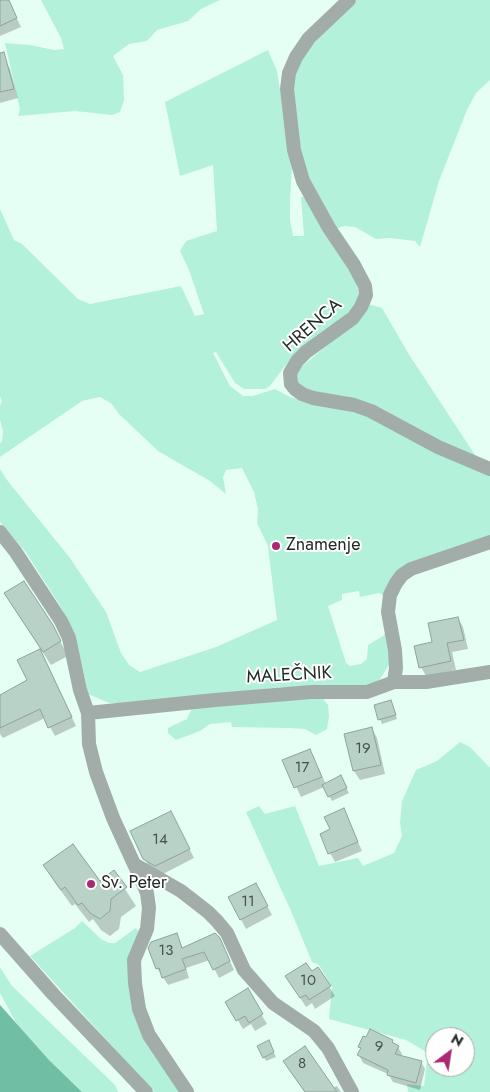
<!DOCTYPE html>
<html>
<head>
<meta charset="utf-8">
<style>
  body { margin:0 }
  #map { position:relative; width:490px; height:1092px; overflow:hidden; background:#e6fff5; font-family:Jost,sans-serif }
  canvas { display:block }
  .north { position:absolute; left:425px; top:1027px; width:50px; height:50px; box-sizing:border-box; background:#fff; border:1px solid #a5a9a7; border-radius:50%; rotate:31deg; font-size:14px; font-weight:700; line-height:20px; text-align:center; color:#1f2824 }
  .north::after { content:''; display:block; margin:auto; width:18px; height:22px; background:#aa2874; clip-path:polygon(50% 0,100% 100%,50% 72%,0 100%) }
</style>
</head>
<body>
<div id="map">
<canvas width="490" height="1092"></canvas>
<div class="north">N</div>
</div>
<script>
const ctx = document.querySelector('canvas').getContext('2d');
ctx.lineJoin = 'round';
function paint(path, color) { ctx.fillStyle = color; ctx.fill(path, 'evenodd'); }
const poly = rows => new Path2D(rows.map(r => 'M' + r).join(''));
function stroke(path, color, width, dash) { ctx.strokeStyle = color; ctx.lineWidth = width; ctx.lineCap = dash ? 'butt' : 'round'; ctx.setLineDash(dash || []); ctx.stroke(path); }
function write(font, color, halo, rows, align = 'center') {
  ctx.font = font + ' Jost,sans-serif'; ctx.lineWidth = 4; ctx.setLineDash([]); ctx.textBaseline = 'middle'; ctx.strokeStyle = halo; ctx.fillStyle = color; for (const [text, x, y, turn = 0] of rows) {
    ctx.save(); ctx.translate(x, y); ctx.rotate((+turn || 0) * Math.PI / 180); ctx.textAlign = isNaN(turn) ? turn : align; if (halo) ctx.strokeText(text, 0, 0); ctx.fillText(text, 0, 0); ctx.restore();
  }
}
paint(poly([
  [41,0,220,0,201,9,188,21,157,30,147,41,129,44,113,56,123,75,124,100,120,112,112,115,75,111,18,116,20,109,5,43,30,45,54,50,64,49,61,38],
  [357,0,490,0,490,80,476,93,467,110,439,181,420,247,415,241,390,238,376,239,355,227,344,226,332,230,311,183,301,153,292,83,297,67,313,44],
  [268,50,277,71,292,166,290,200,290,220,293,236,304,236,301,197,306,197,323,232,352,272,357,283,359,297,356,306,308,348,291,358,270,386,265,389,244,389,235,383,216,352,213,353,230,386,243,396,253,396,275,389,290,397,310,402,352,408,490,475,490,536,420,560,385,596,379,593,360,597,359,591,342,594,342,600,328,606,346,663,350,666,361,664,367,659,368,645,383,636,386,632,391,652,389,665,378,682,363,688,282,687,136,703,109,703,88,694,81,661,69,622,61,607,25,551,0,522,0,469,7,480,70,558,106,612,121,653,129,665,140,672,216,647,277,620,268,546,257,523,258,509,254,492,242,468,226,470,223,477,226,494,210,481,158,451,119,414,111,403,100,397,82,401,0,457,0,443,2,442,3,431,0,420,0,406,2,401,0,397,0,209,14,240,22,244,78,299,90,304,181,286,195,316,204,314,189,270,180,251,186,241,217,231,213,165,180,176,165,102],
  [368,304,382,308,408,353,477,458,298,388,295,374,300,368,360,318],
  [297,697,323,699,328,705,329,717,327,729,316,735,305,729,288,728,232,727,231,722,210,724,200,731,176,740,168,733,168,728,187,719,192,708],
  [460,742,470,747,490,768,490,1092,408,1092,407,1084,424,1086,428,1053,406,1040,329,1019,332,987,319,965,312,962,291,911,246,812,259,806,265,814,295,806,319,866,358,858,363,866,394,853,402,836,400,823,402,801,416,770,437,761],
  [435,1037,465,1037,465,1067,435,1067],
  [82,921,101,939,109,943,115,943,136,928,140,933,130,989,180,1092,154,1092,30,956,75,928],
  [0,967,12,986,115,1085,118,1092,82,1092,49,1060,18,1026,0,993]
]), '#b3f1da');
paint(poly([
  [0,1005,49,1060,82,1092,0,1092]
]), '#70bea3');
paint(poly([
  [0,0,8,0,21,27,0,36],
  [5,60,10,69,18,98,0,103,0,61],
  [13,607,52,626,68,656,51,665],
  [458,618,463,627,468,649,452,652,456,670,426,676,421,667],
  [45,660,76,726,55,736,45,718,3,738,0,734,0,697,29,680],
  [391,701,397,719,382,724,380,719],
  [372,729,377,738,385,774,360,780,354,771],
  [309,750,326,784,343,781,349,793,332,801,324,787,301,797,284,761],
  [348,819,362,851,335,862,330,853],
  [176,822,194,858,161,875,150,869,145,859],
  [45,866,100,883,114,872,136,906,121,917,119,929,110,936,101,930,93,919,89,922,75,904,72,906,55,883],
  [261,894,272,915,246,929,230,898],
  [176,934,183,949,224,948,234,970,219,978,210,960,186,968,189,978,168,985,157,968],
  [318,969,335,996,315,1009,312,1003,306,1007,292,985],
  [247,990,267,1024,255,1031,251,1024,243,1029,227,1002],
  [392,1041,398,1047,402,1054,401,1057,421,1062,425,1069,420,1090,393,1082,388,1074,363,1063,359,1055,361,1050,360,1047],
  [271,1046,276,1057,266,1061,259,1047],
  [290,1071,333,1088,337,1086,341,1092,305,1092]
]), '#0003');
const building = poly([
  [0,0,9,0,17,18,0,26,0,0],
  [4,52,14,89,0,92,0,53,4,52],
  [24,581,53,625,61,641,43,652,4,593,24,581],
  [458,617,464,640,447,643,451,661,419,668,414,646,432,642,428,623,458,617],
  [40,649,72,717,48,728,40,709,0,728,0,695,27,680,17,660,40,649],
  [391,700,396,715,378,720,374,705,391,700],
  [372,727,381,765,353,771,344,734,372,727],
  [310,749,322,777,294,788,282,760,310,749],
  [341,775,347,788,328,797,322,785,341,775],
  [344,808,358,842,328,854,320,834,330,829,324,817,344,808],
  [171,811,190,849,155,866,143,859,130,831,171,811],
  [73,844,100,881,114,870,127,887,111,899,110,911,100,919,90,913,82,903,78,905,65,887,61,890,43,865,73,844],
  [256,883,268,906,240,920,228,897,256,883],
  [177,933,182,948,215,933,220,938,230,961,213,970,204,952,182,959,186,969,162,978,159,968,156,969,148,948,151,942,177,933],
  [306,963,312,971,318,967,331,986,309,1000,306,995,300,998,285,976,306,963],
  [248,988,263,1014,249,1023,245,1016,236,1021,225,1002,248,988],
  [370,1029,393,1040,392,1042,399,1046,395,1054,422,1061,416,1083,387,1075,388,1070,357,1055,361,1048,358,1047,363,1036,366,1037,370,1029],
  [269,1040,274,1052,263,1058,257,1046,269,1040],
  [305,1046,337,1092,305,1092,283,1061,305,1046]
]);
paint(building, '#b9d2c8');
stroke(building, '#8ca49b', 1);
stroke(poly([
  [349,0,309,38,296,57,289,73,287,89,294,150,303,181,329,228,354,265,365,286,366,295,361,307,353,318,306,352,297,361,290,373,291,384,295,389,302,394,313,398,354,405,371,411,438,447,490,469],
  [0,532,15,551,61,621,69,638,80,690,88,713,89,744,96,772,113,818,134,864,181,891,208,912,217,921,227,933,244,970,273,1003,314,1031,328,1048,352,1092],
  [394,682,396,668,395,650,388,612,390,595,396,583,402,575,411,569,490,542],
  [88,713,215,700,311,692,367,692,394,682,426,682,490,672],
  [134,864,147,893,149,908,147,929,134,960,135,983,139,1009,149,1035,187,1092]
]), '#a2ada9', 14);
stroke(poly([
  [0,934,53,994,146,1092]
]), '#a2ada9', 14);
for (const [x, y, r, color] of [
  [276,546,5,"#aa2874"],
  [91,884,5,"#aa2874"]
]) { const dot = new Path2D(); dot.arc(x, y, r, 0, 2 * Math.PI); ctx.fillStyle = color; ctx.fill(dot); stroke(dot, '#fff', 2); }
write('15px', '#46524d', null, [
  ["19",363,749],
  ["17",302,768],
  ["14",160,840],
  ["11",248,902],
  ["13",166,951],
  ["10",308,981],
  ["9",379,1047],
  ["8",302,1064]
]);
write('18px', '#1f2824', '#fff', [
  ["HRENCA",313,326,-41],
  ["MALEČNIK",289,676,-3]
]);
write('18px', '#1f2824', '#fff', [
  ["Znamenje",286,546],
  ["Sv. Peter",101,884]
], 'left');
</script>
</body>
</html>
